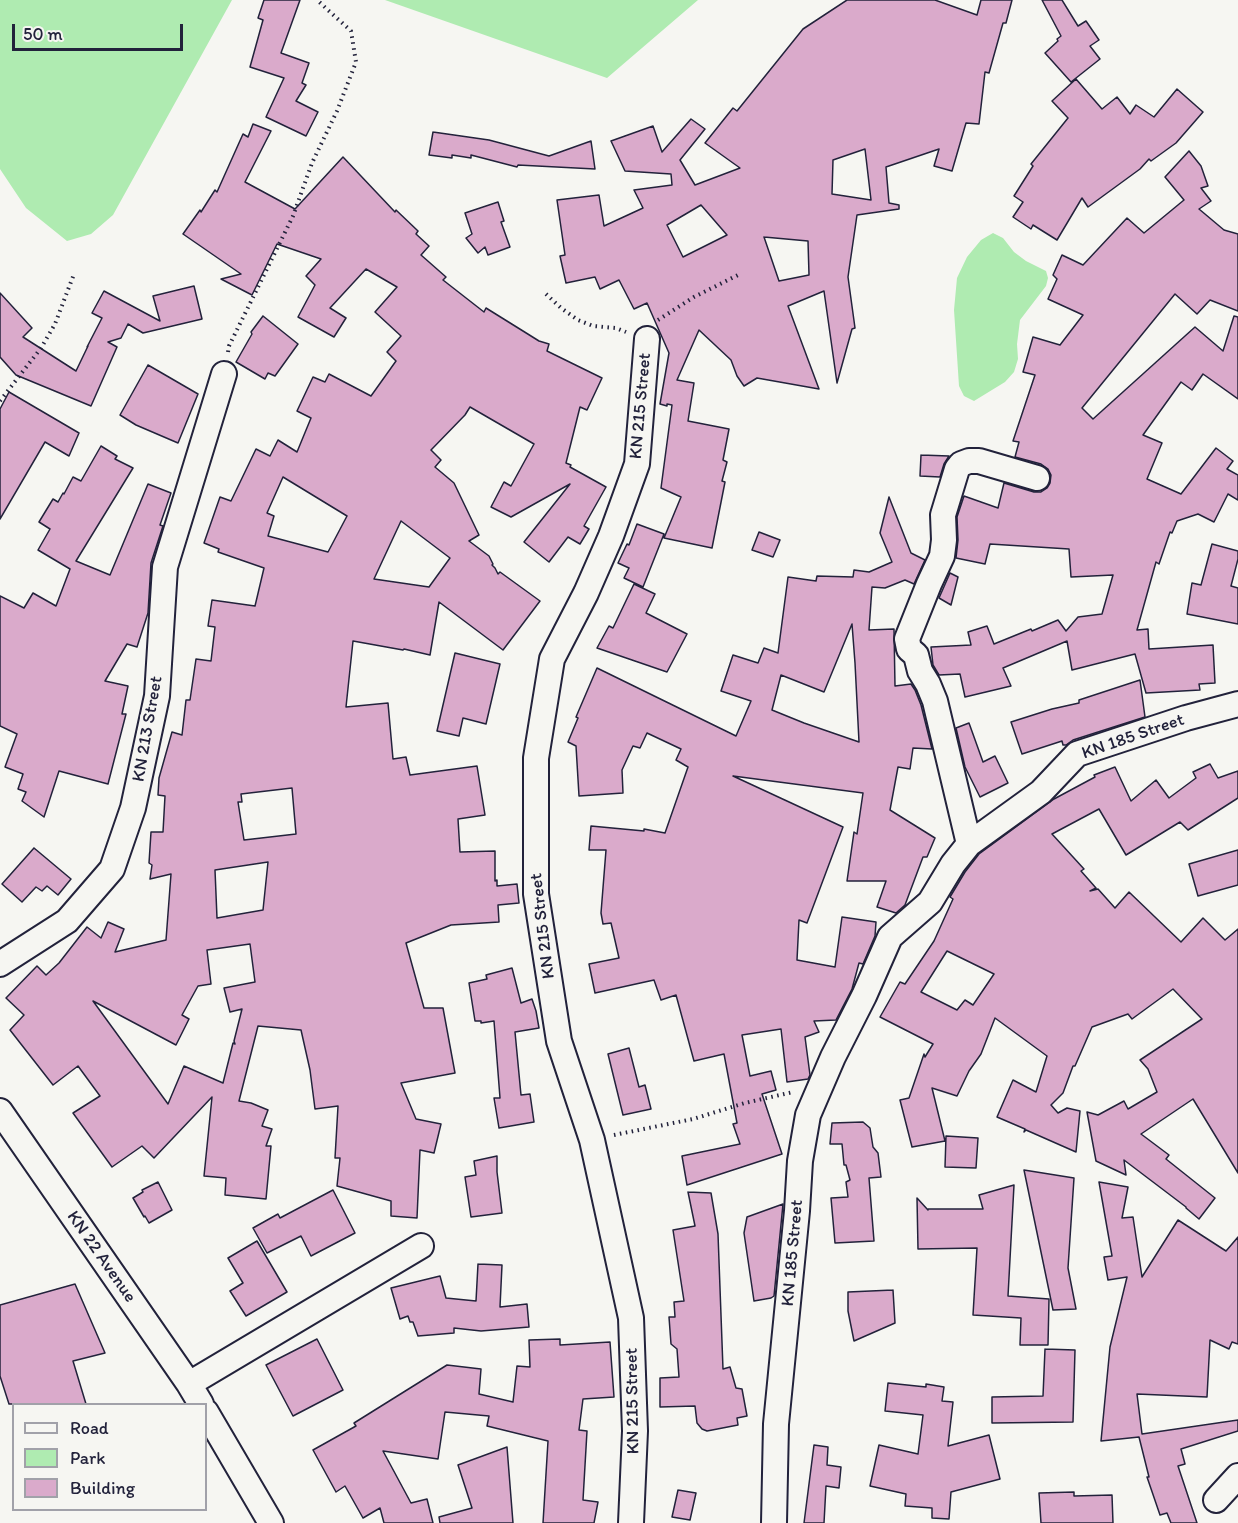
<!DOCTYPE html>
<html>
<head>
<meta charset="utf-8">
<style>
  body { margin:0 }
  #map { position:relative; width:1238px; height:1523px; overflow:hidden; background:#f6f6f2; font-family:Itim,sans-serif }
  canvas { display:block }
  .legend { position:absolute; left:12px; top:1403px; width:195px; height:108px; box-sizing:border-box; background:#f6f6f2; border:2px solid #a1a1a9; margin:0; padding:8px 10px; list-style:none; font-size:18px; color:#22223b }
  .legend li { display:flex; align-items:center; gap:12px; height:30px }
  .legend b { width:30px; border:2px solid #a1a1a9 }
  .scale { position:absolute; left:12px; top:24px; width:171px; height:27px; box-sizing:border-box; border:3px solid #22223b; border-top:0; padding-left:8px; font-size:18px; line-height:21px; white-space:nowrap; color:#22223b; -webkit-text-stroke:4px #f6f6f2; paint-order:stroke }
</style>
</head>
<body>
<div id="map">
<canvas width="1238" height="1523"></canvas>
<ul class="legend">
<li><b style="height:8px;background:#f6f6f2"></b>Road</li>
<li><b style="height:16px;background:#afebb1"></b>Park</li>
<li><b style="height:16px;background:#daaacb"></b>Building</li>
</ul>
<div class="scale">50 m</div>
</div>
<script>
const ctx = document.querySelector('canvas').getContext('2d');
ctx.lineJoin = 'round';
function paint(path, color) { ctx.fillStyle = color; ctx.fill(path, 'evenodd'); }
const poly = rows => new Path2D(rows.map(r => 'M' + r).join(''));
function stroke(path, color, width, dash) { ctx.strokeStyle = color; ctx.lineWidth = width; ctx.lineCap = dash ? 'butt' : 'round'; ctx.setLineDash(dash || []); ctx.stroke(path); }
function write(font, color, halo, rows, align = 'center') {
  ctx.font = font + ' Itim,sans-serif'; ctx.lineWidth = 6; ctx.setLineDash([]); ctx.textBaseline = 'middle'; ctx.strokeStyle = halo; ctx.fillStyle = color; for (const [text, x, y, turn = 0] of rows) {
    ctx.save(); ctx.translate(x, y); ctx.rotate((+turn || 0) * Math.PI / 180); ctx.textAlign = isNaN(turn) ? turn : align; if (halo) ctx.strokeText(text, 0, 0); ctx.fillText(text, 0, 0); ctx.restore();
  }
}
paint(poly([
  [0,0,232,0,113,215,91,234,67,241,26,208,0,169],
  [385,0,698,0,607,78],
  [993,233,1003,238,1014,252,1026,261,1046,271,1048,278,1046,286,1020,320,1017,344,1018,359,1014,372,1005,382,974,401,964,396,959,386,954,310,957,278,967,257,981,240]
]), '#afebb1');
const building = poly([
  [264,0,300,0,281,53,309,63,302,83,306,85,296,101,318,112,306,136,266,117,284,78,250,67,263,20,258,18,264,0],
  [847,0,935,0,977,15,981,0,1012,0,1006,23,1003,23,989,73,985,72,979,124,966,123,952,171,934,166,939,149,886,167,889,203,899,205,899,209,857,215,848,277,855,328,852,329,837,383,824,291,788,306,819,389,757,378,744,386,737,376,731,360,699,330,677,380,694,383,688,421,729,429,723,460,727,462,722,481,725,482,712,548,664,538,681,497,661,488,672,405,667,404,667,406,660,404,669,353,647,303,634,309,619,280,600,289,595,277,566,283,560,256,565,255,557,200,599,195,604,226,643,208,634,190,672,185,671,174,625,171,611,141,653,126,662,152,691,119,705,129,680,160,695,185,740,168,705,143,733,108,737,111,803,29,847,0],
  [865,149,871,200,832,194,833,160,865,149],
  [701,205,727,235,683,257,667,225,701,205],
  [764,237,808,241,809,275,779,281,764,237],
  [1042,0,1062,0,1078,26,1086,21,1099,40,1090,46,1100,59,1071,82,1045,53,1058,41,1057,39,1061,36,1042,0],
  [1076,79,1102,109,1117,97,1130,114,1136,105,1154,117,1177,89,1203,112,1176,143,1151,161,1149,159,1140,169,1088,207,1082,198,1057,240,1033,225,1031,229,1013,217,1023,202,1014,196,1033,166,1031,164,1068,118,1052,101,1076,79],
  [253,124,271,131,245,182,295,209,343,157,395,212,396,210,418,231,416,234,429,246,421,255,446,277,443,280,484,312,486,308,523,331,539,341,549,344,547,351,602,378,587,410,580,407,566,463,571,465,570,467,606,487,584,526,589,529,580,544,568,537,549,562,524,542,570,484,511,517,491,507,504,482,511,486,534,444,470,407,465,415,431,450,441,460,435,467,454,483,479,535,469,541,489,556,493,564,492,565,495,568,498,574,500,572,540,601,503,650,439,602,430,655,404,649,403,650,353,641,346,707,388,703,393,759,406,757,410,775,477,766,485,815,458,819,460,852,495,851,495,881,497,880,497,886,517,884,519,903,498,905,499,922,451,925,406,943,424,1008,443,1008,455,1073,401,1083,416,1119,441,1124,434,1153,420,1150,417,1218,391,1216,391,1201,337,1186,340,1158,335,1158,338,1106,315,1109,310,1070,301,1030,258,1026,239,1101,251,1103,268,1110,262,1126,272,1129,266,1146,271,1146,266,1199,225,1195,226,1178,204,1176,212,1097,154,1158,142,1146,112,1167,73,1113,100,1096,78,1066,53,1085,10,1030,24,1015,6,998,37,966,46,975,59,963,87,927,101,938,108,922,124,929,115,952,166,940,171,874,150,879,152,865,149,863,151,832,163,832,165,796,158,795,159,778,172,732,182,735,186,700,190,700,196,659,211,661,215,627,208,626,212,600,255,606,264,568,218,552,219,549,204,543,220,497,231,501,256,449,270,456,278,440,297,452,311,418,297,411,313,377,325,382,329,374,371,396,396,361,387,352,401,336,375,312,397,287,366,269,330,308,346,318,334,337,298,317,315,285,306,276,321,259,277,244,252,295,221,279,241,274,183,234,200,210,201,212,215,190,217,192,243,134,248,137,253,124],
  [283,477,347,516,328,552,268,536,274,516,267,513,283,477],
  [401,521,450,558,429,587,374,579,401,521],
  [292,788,296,834,244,840,238,802,242,802,241,794,292,788],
  [268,862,263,910,217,918,215,870,268,862],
  [250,944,255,982,224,988,230,1012,242,1009,234,1041,235,1044,233,1043,223,1083,184,1066,168,1104,93,1001,176,1045,189,1019,182,1015,198,986,211,984,207,950,250,944],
  [433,132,489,140,549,156,591,141,595,169,518,165,517,167,471,155,471,158,452,155,452,158,429,155,433,132],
  [1189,151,1201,166,1208,186,1201,188,1211,201,1199,209,1224,230,1238,234,1238,311,1210,300,1197,314,1175,294,1082,408,1093,419,1195,327,1223,351,1234,316,1238,317,1238,399,1203,374,1192,390,1181,382,1143,435,1162,443,1147,479,1181,494,1216,448,1233,461,1227,469,1238,475,1238,500,1228,494,1214,522,1198,514,1177,521,1172,533,1170,532,1159,564,1156,562,1137,630,1148,629,1149,649,1213,645,1215,683,1199,684,1200,690,1146,693,1135,654,1072,670,1067,641,1003,668,1011,686,965,697,960,674,939,675,933,665,931,647,971,645,968,632,987,626,994,644,1031,629,1032,631,1058,620,1066,631,1078,617,1102,614,1113,575,1071,577,1069,549,990,544,985,564,956,558,958,540,957,517,964,496,998,508,1004,483,1034,492,1041,492,1047,488,1050,483,1051,475,1048,469,1041,464,1015,457,1019,442,1013,441,1035,375,1023,372,1033,337,1060,345,1083,315,1048,299,1057,279,1053,275,1062,255,1083,265,1127,218,1144,233,1184,200,1165,177,1189,151],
  [498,202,504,221,501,222,510,247,488,255,485,247,478,253,466,238,472,234,465,213,498,202],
  [194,286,202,319,143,333,128,324,121,338,108,342,117,347,91,406,16,375,0,357,0,293,32,328,23,337,76,371,88,346,87,347,102,318,92,313,104,291,160,321,153,296,194,286],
  [263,316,298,344,275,376,268,373,265,379,236,362,252,334,251,332,263,316],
  [148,365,198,394,178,443,136,425,120,415,148,365],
  [9,392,79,433,69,456,45,442,0,519,0,409,9,392],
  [101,446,117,456,115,459,133,468,76,561,110,575,148,484,171,493,160,525,163,526,151,563,148,613,137,647,127,644,105,681,128,686,122,714,126,714,108,784,59,771,44,817,22,801,26,792,18,789,23,774,5,767,17,734,0,726,0,596,24,608,33,593,56,606,70,569,38,550,50,529,39,522,53,499,58,502,63,493,64,494,73,477,81,481,101,446],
  [921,455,949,456,944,464,940,477,920,476,921,455],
  [889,497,911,553,925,560,914,584,905,580,885,588,872,587,869,630,894,629,895,686,911,684,915,690,921,705,932,749,913,748,910,769,898,767,890,810,935,838,927,857,923,857,905,905,896,913,877,907,886,881,847,881,854,832,857,834,863,793,733,776,843,827,807,923,799,920,797,960,835,967,842,917,876,922,875,936,863,964,859,963,852,989,836,1020,814,1021,819,1032,805,1037,810,1075,808,1079,787,1082,781,1029,742,1035,750,1076,771,1071,776,1090,762,1094,782,1154,687,1185,682,1156,740,1144,733,1124,737,1123,724,1054,694,1061,676,995,661,1000,654,980,595,993,589,964,619,958,611,923,603,924,601,913,606,850,589,850,591,826,644,831,644,829,665,833,688,767,676,760,681,749,647,733,640,748,633,746,622,770,623,793,579,796,576,746,568,742,578,718,576,717,597,668,736,736,751,701,721,691,733,655,758,663,764,648,778,653,788,577,816,581,817,576,853,577,854,570,869,572,892,562,880,533,889,497],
  [852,624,855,663,859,742,804,723,772,710,781,675,824,692,852,624],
  [637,524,664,534,643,587,624,578,629,568,618,563,627,544,629,545,637,524],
  [759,532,780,540,773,557,752,550,759,532],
  [1212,544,1238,551,1238,559,1231,586,1238,588,1238,624,1187,614,1192,583,1201,585,1212,544],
  [950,573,958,577,951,605,939,598,950,573],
  [634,584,655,594,646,613,687,634,667,672,597,648,609,626,613,628,634,584],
  [455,653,500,664,486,724,463,718,459,736,437,731,455,653],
  [1140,680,1145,717,1073,740,1066,745,1063,745,1062,741,1022,754,1011,722,1052,709,1079,703,1079,700,1140,680],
  [969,723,983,762,995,756,1008,783,980,797,965,767,956,728,969,723],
  [1210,764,1218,778,1238,771,1238,798,1188,830,1180,822,1126,855,1099,809,1052,834,1084,869,1081,871,1096,888,1090,891,1098,889,1115,908,1129,892,1181,942,1203,918,1225,940,1238,929,1238,1173,1193,1099,1141,1134,1169,1155,1166,1159,1215,1198,1199,1219,1186,1208,1186,1207,1124,1160,1126,1175,1096,1161,1087,1112,1098,1115,1124,1101,1128,1109,1157,1092,1148,1069,1140,1060,1202,1019,1173,989,1132,1019,1128,1014,1092,1027,1075,1066,1073,1066,1063,1093,1051,1105,1058,1113,1067,1108,1080,1111,1076,1152,1026,1130,1024,1132,1025,1129,997,1117,1013,1080,1036,1092,1047,1056,995,1018,981,1054,969,1071,957,1096,932,1088,945,1141,912,1147,900,1100,909,1098,924,1054,925,1057,933,1044,880,1017,900,982,905,984,934,941,953,899,950,897,965,872,979,854,1054,799,1095,777,1094,775,1115,767,1131,801,1156,780,1169,798,1196,778,1193,772,1210,764],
  [947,951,994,974,973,1005,965,1000,957,1010,921,992,947,951],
  [34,848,71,879,58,895,47,886,42,891,36,887,22,902,2,884,34,848],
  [1238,850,1238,885,1198,896,1189,864,1238,850],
  [512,968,521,1003,532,999,536,1011,539,1028,515,1032,521,1095,530,1094,534,1122,499,1128,494,1098,500,1098,494,1021,481,1023,481,1021,475,1021,469,983,487,979,486,975,512,968],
  [629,1048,639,1087,645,1085,651,1109,623,1115,608,1054,629,1048],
  [863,1122,870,1128,873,1147,878,1153,881,1177,869,1178,874,1241,835,1243,831,1198,848,1197,846,1182,850,1180,846,1165,844,1165,842,1144,830,1144,832,1123,863,1122],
  [946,1136,978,1138,976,1168,945,1167,946,1136],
  [497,1156,497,1172,502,1213,471,1217,465,1177,476,1175,474,1161,497,1156],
  [1024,1170,1074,1178,1068,1268,1076,1309,1053,1310,1024,1170],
  [158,1182,172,1210,149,1223,145,1216,144,1217,133,1198,143,1192,142,1190,158,1182],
  [1099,1182,1128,1187,1122,1218,1133,1217,1142,1277,1178,1220,1226,1251,1238,1237,1238,1344,1232,1342,1229,1349,1210,1340,1207,1397,1137,1394,1142,1434,1238,1420,1238,1431,1181,1449,1185,1464,1178,1466,1197,1523,1171,1523,1167,1513,1160,1515,1147,1477,1149,1477,1139,1437,1101,1441,1110,1347,1127,1277,1108,1280,1104,1257,1112,1256,1099,1182],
  [1014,1185,1008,1296,1049,1299,1048,1345,1020,1345,1021,1318,973,1315,977,1248,918,1249,917,1198,928,1210,928,1209,983,1209,979,1195,1014,1185],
  [333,1190,355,1233,311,1256,301,1236,267,1253,253,1228,278,1214,280,1218,333,1190],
  [688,1192,711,1193,718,1234,723,1369,730,1367,736,1388,742,1389,747,1416,737,1418,738,1425,707,1431,702,1429,697,1423,695,1406,660,1407,660,1378,679,1377,677,1349,671,1344,669,1317,675,1317,674,1302,684,1301,673,1230,695,1226,688,1192],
  [783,1204,774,1296,771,1298,754,1301,744,1233,747,1217,783,1204],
  [257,1241,287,1292,246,1316,230,1291,243,1283,228,1258,257,1241],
  [478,1264,502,1265,500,1307,527,1304,529,1327,481,1331,454,1328,454,1333,418,1336,413,1322,410,1322,408,1316,400,1319,391,1288,440,1276,446,1298,476,1301,478,1264],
  [75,1284,105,1353,73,1361,86,1404,9,1404,0,1376,0,1305,75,1284],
  [893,1290,895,1323,854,1341,848,1311,848,1292,893,1290],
  [317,1339,343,1390,293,1416,266,1365,317,1339],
  [560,1339,560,1345,610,1342,614,1397,583,1399,579,1430,587,1431,583,1500,598,1502,594,1523,543,1523,548,1441,487,1426,489,1416,445,1412,438,1459,383,1451,411,1503,427,1499,433,1523,384,1523,380,1508,363,1518,345,1486,336,1492,313,1450,356,1426,354,1423,447,1365,481,1369,479,1394,513,1402,517,1366,530,1367,529,1340,560,1339],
  [1045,1349,1075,1350,1073,1422,992,1423,992,1397,1043,1396,1045,1349],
  [888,1383,926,1387,926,1384,944,1387,942,1401,953,1402,948,1446,989,1435,1000,1479,951,1492,949,1519,932,1518,932,1508,905,1506,906,1494,870,1486,879,1445,918,1454,923,1415,885,1411,888,1383],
  [814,1445,828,1447,827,1465,841,1467,839,1488,826,1486,824,1523,804,1523,814,1445],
  [507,1447,513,1523,440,1523,439,1517,472,1508,458,1465,507,1447],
  [678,1490,696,1493,690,1520,672,1517,678,1490],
  [1074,1492,1074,1496,1112,1495,1113,1523,1041,1523,1039,1493,1074,1492]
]);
paint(building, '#daaacb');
stroke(building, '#22223b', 1.5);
const minor = poly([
  [969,844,935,701,928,684,920,671,916,655,909,649,907,639,929,584,942,556,944,540,943,515,957,469,961,464,969,461,979,461,1037,478],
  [0,964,67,921,112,869,133,808,157,696,165,567,224,374],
  [0,1111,189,1384,201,1404],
  [189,1384,421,1246],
  [206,1412,271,1523],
  [1216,1500,1238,1476],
  [631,1523,635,1431,631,1318,592,1140,559,1041,536,894,536,758,552,659,586,593,611,536,637,464,647,339],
  [774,1523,776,1424,797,1211,800,1161,808,1115,833,1057,864,996,890,937,930,902,953,864,969,844,1041,792,1077,754,1186,718,1238,704]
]);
stroke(minor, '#22223b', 28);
stroke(poly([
  [546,294,561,308,578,320,593,326,616,328,626,332],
  [658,320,694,297,738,275],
  [228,352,229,346,293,216,312,163,337,111,356,62,351,31,317,0],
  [0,401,41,348,55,324,74,274],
  [614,1135,693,1119,745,1103,793,1092]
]), '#22223b', 4, [1.5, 4.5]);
stroke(minor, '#f6f6f2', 24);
write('18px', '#22223b', '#f6f6f2', [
  ["KN 215 Street",641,406,-85],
  ["KN 213 Street",148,729,-80],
  ["KN 185 Street",1133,737,-19],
  ["KN 215 Street",543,926,-97],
  ["KN 185 Street",793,1253,-85],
  ["KN 22 Avenue",101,1257,55],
  ["KN 215 Street",633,1401,-91]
]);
</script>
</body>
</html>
